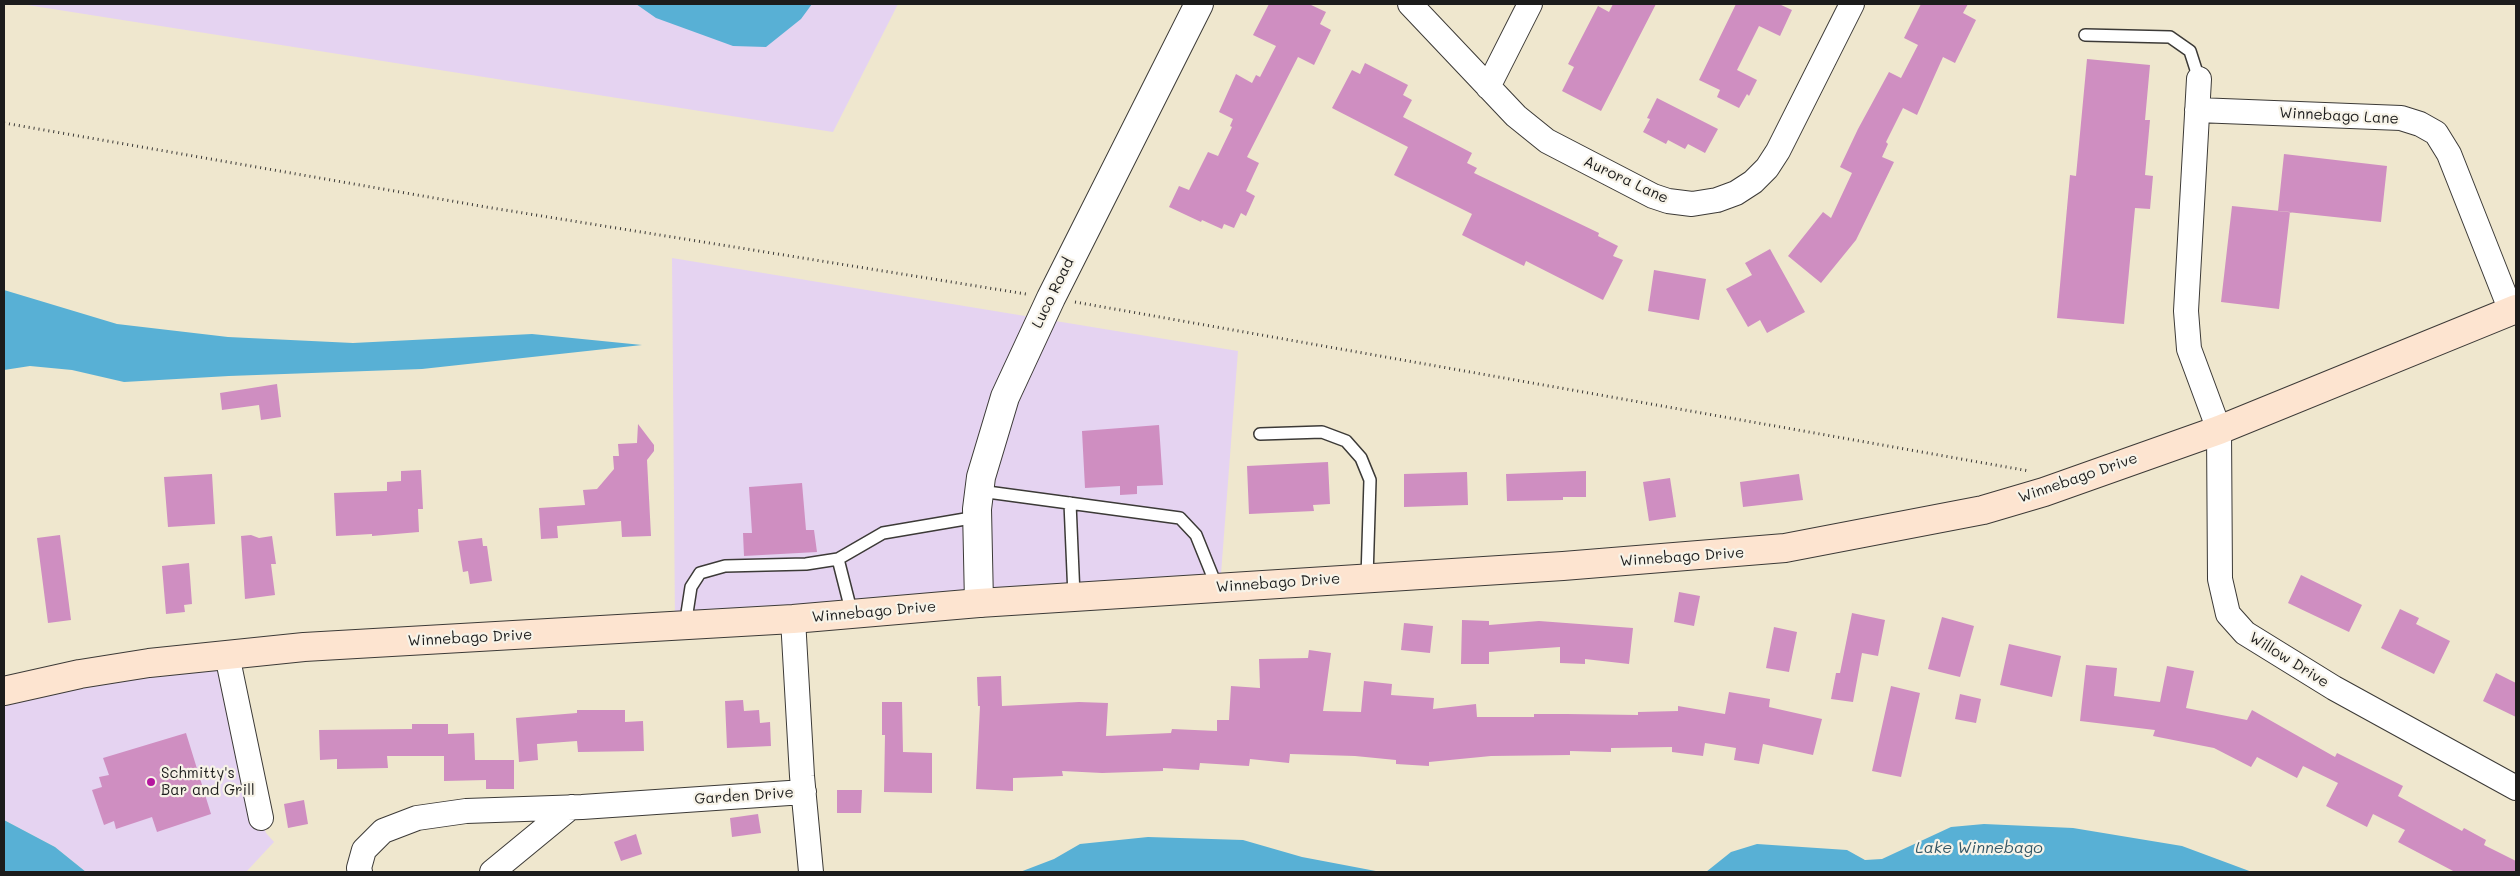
<!DOCTYPE html>
<html>
<head>
<meta charset="utf-8">
<style>
  body { margin:0 }
  #map { position:relative; width:2520px; height:876px; overflow:hidden; background:#efe7ce; font-family:Mali,sans-serif }
  canvas { display:block }
  .frame { position:absolute; inset:0; border:5px solid #1c1c1c; pointer-events:none }
</style>
</head>
<body>
<div id="map">
<canvas width="2520" height="876"></canvas>
<div class="frame"></div>
</div>
<script>
const ctx = document.querySelector('canvas').getContext('2d');
ctx.lineJoin = 'round';
function paint(path, color) { ctx.fillStyle = color; ctx.fill(path, 'evenodd'); }
const poly = rows => new Path2D(rows.map(r => 'M' + r).join(''));
function stroke(path, color, width, dash) { ctx.strokeStyle = color; ctx.lineWidth = width; ctx.lineCap = dash ? 'butt' : 'round'; ctx.setLineDash(dash || []); ctx.stroke(path); }
function write(font, color, halo, rows, align = 'center') {
  ctx.font = font + ' Mali,sans-serif'; ctx.lineWidth = 4.5; ctx.setLineDash([]); ctx.textBaseline = 'middle'; ctx.strokeStyle = halo; ctx.fillStyle = color; for (const [text, x, y, turn = 0] of rows) {
    ctx.save(); ctx.translate(x, y); ctx.rotate((+turn || 0) * Math.PI / 180); ctx.textAlign = isNaN(turn) ? turn : align; if (halo) ctx.strokeText(text, 0, 0); ctx.fillText(text, 0, 0); ctx.restore();
  }
}
paint(poly([
  [21,4,898,4,833,132],
  [672,258,1238,351,1220,587,675,626],
  [227,655,261,818,266,833,274,842,246,872,86,872,55,847,4,820,4,691]
]), '#e5d3f1');
paint(poly([
  [636,4,812,4,801,19,766,47,733,46,656,18],
  [4,290,117,324,228,337,353,343,532,334,642,345,422,369,229,376,124,382,72,370,30,366,4,370],
  [4,820,55,847,86,872,4,872],
  [1984,824,2073,828,2182,846,2252,872,1706,872,1731,852,1757,844,1847,850,1865,860,1882,859,1951,827],
  [1148,837,1243,840,1302,857,1381,872,1020,872,1054,859,1080,844]
]), '#58b0d5');
paint(poly([
  [1269,4,1309,4,1326,12,1320,24,1331,30,1314,65,1298,57,1247,157,1259,163,1246,191,1255,196,1246,216,1241,213,1234,228,1224,224,1222,229,1202,220,1201,222,1169,207,1179,186,1189,190,1208,152,1218,156,1232,127,1230,126,1233,119,1219,112,1236,74,1252,83,1256,75,1260,77,1276,46,1253,35],
  [1613,4,1656,4,1601,111,1562,91,1574,67,1568,64,1598,6,1609,12],
  [1736,4,1779,4,1792,10,1780,36,1759,26,1737,70,1757,80,1749,96,1747,94,1739,108,1717,97,1720,90,1699,80],
  [1921,4,1968,4,1963,13,1976,20,1955,63,1943,57,1917,115,1903,108,1886,142,1888,144,1882,157,1894,162,1856,240,1821,283,1788,256,1823,212,1831,218,1852,173,1840,167,1858,129,1889,72,1901,78,1918,45,1904,38],
  [2087,59,2150,65,2145,120,2150,120,2145,175,2153,176,2150,209,2135,208,2124,324,2057,318,2070,175,2076,176],
  [1365,63,1408,85,1403,95,1412,100,1403,117,1472,153,1467,163,1477,168,1474,173,1599,233,1598,236,1618,246,1613,256,1623,260,1603,300,1526,261,1524,266,1462,235,1472,214,1394,175,1408,147,1332,108,1352,70,1360,74],
  [1657,98,1718,129,1705,153,1688,144,1685,149,1668,140,1666,144,1643,132,1650,119,1647,118],
  [2284,154,2387,166,2381,222,2278,211],
  [2232,206,2290,212,2279,309,2221,302],
  [1770,249,1805,312,1767,333,1760,320,1748,327,1726,289,1752,275,1745,263],
  [1654,270,1706,279,1699,320,1648,311],
  [277,384,281,417,261,420,259,405,222,410,220,393],
  [638,424,654,445,654,451,647,460,651,536,622,537,621,521,557,526,558,538,541,539,539,508,585,505,583,490,597,489,614,469,613,456,619,456,618,444,637,443],
  [1159,425,1163,485,1137,486,1137,494,1120,495,1120,486,1085,488,1082,431],
  [1328,462,1330,504,1313,505,1314,511,1249,514,1247,466],
  [421,470,423,509,418,509,419,532,372,536,372,534,336,536,334,493,387,491,387,482,401,481,401,471],
  [1586,471,1586,497,1563,497,1563,500,1507,501,1506,474],
  [1467,472,1468,505,1404,507,1404,474],
  [212,474,215,524,168,527,164,477],
  [1799,474,1803,500,1743,507,1740,482],
  [1670,478,1676,517,1649,521,1643,482],
  [802,483,806,530,814,530,817,552,744,556,743,533,752,533,749,487],
  [60,535,71,620,48,623,37,538],
  [251,535,259,538,272,536,276,564,271,564,275,595,245,599,241,536],
  [482,538,483,546,487,546,492,581,470,584,468,571,463,572,458,541],
  [189,563,192,604,184,605,185,612,166,614,162,566],
  [2301,575,2362,605,2349,632,2288,603],
  [1679,592,1700,596,1694,626,1674,622],
  [2400,609,2419,618,2416,624,2450,641,2434,674,2381,648],
  [1852,613,1885,620,1878,656,1862,653,1853,702,1831,699,1836,673,1840,673],
  [1942,617,1974,626,1960,677,1928,669],
  [1462,620,1489,621,1489,625,1539,621,1633,628,1629,664,1585,659,1585,664,1560,663,1560,647,1489,652,1489,664,1461,664],
  [1404,623,1433,626,1430,653,1401,650],
  [1774,627,1797,632,1789,672,1766,668],
  [2009,644,2061,656,2052,697,2000,685],
  [1309,650,1331,653,1323,711,1361,712,1364,681,1392,684,1391,695,1434,698,1433,709,1476,704,1477,717,1534,717,1534,714,1567,714,1638,715,1638,712,1678,711,1678,706,1725,714,1729,692,1770,699,1769,707,1822,719,1813,755,1763,744,1759,764,1734,760,1736,748,1705,743,1703,756,1672,752,1672,747,1611,748,1611,752,1570,751,1570,755,1491,756,1429,762,1429,766,1396,764,1396,760,1355,756,1290,754,1289,763,1250,759,1249,766,1200,763,1199,770,1163,768,1163,771,1102,773,1062,771,1063,776,1013,778,1013,791,976,789,980,706,978,706,977,677,1001,676,1002,706,1079,702,1108,703,1106,736,1171,733,1172,729,1217,731,1217,720,1229,720,1231,686,1260,688,1259,659,1308,658],
  [2086,665,2117,668,2114,696,2160,702,2167,666,2194,671,2186,708,2247,720,2252,710,2335,757,2337,753,2403,786,2398,796,2462,831,2464,828,2486,840,2484,845,2516,861,2516,872,2455,872,2398,842,2405,830,2373,814,2367,827,2326,806,2338,783,2303,766,2297,778,2257,757,2251,767,2214,748,2153,736,2155,730,2080,721],
  [2496,673,2516,683,2516,717,2483,701],
  [1891,686,1920,693,1901,777,1872,771],
  [1960,694,1981,699,1976,723,1955,719],
  [743,700,744,711,759,710,760,723,770,722,771,746,727,748,725,701],
  [882,702,902,702,903,752,932,753,932,793,884,792,885,735,882,735],
  [577,710,625,710,625,722,643,721,644,751,578,752,577,741,537,744,538,760,519,762,516,718,577,713],
  [412,724,448,724,448,734,474,733,475,760,514,760,514,789,486,789,486,780,444,781,444,756,387,756,388,768,337,769,337,759,320,760,319,730,412,729],
  [186,733,211,814,157,832,152,817,116,829,114,821,104,825,92,790,102,787,99,777,109,775,103,758],
  [837,790,862,790,861,813,837,813],
  [304,800,308,824,288,828,284,804],
  [758,814,761,833,732,837,730,818],
  [636,834,642,854,621,861,614,842]
]), '#cf8ec1');
const service = poly([
  [2085,35,2170,37,2190,51,2199,79],
  [1260,434,1322,432,1346,441,1361,458,1370,480,1367,578],
  [980,491,1180,518,1196,535,1217,587],
  [1070,503,1074,596],
  [838,559,852,614],
  [685,626,691,587,700,573,725,566,806,564,838,559,883,533,977,517]
]);
const minor = poly([
  [1410,4,1516,116,1547,141,1653,196,1668,201,1692,204,1717,200,1736,193,1753,182,1767,168,1778,151,1852,4],
  [2199,79,2186,311,2189,349,2219,430,2220,579,2228,614,2245,633,2334,688,2516,788],
  [1488,87,1530,4],
  [2197,110,2401,118,2420,124,2436,133,2449,154,2511,311],
  [793,619,802,776,811,872],
  [227,655,261,818],
  [360,872,359,868,364,850,383,831,417,818,466,811,582,807,804,792],
  [492,872,571,807]
]);
const tertiary = poly([
  [979,603,977,509,981,477,1005,397,1051,298,1199,4]
]);
const secondary = poly([
  [4,691,80,674,149,663,304,647,793,619,979,603,1563,566,1785,548,1983,510,2044,492,2219,430,2516,309]
]);
stroke(service, '#3c3a37', 14);
stroke(minor, '#3c3a37', 26);
stroke(tertiary, '#3c3a37', 30);
stroke(secondary, '#3c3a37', 30);
stroke(poly([
  [4,123,486,207,1026,294],
  [1075,302,2029,471]
]), '#3c3a37', 3, [1, 4]);
stroke(service, '#fff', 11);
stroke(minor, '#fff', 24);
stroke(tertiary, '#fff', 28);
stroke(secondary, '#fde4d0', 28);
for (const [x, y, r, color] of [
  [151,782,5,"#b5179e"]
]) { const dot = new Path2D(); dot.arc(x, y, r, 0, 2 * Math.PI); ctx.fillStyle = color; ctx.fill(dot); stroke(dot, '#f7f3e8', 2); }
write('15px', '#1c1c1c', '#f7f3e8', [
  ["Winnebago Lane",2339,116,3],
  ["Aurora Lane",1626,180,25],
  ["Luco Road",1053,293,-64],
  ["Winnebago Drive",2078,478,-19],
  ["Winnebago Drive",1682,557,-4],
  ["Winnebago Drive",1278,583,-4],
  ["Winnebago Drive",874,612,-5],
  ["Winnebago Drive",470,638,-3],
  ["Willow Drive",2289,660,32],
  ["Garden Drive",744,796,-4]
]);
write('15px', '#1c1c1c', '#f7f3e8', [
  ["Schmitty's",161,773],
  ["Bar and Grill",161,790]
], 'left');
write('italic 16px', '#345766', '#f7f3e8', [
  ["Lake Winnebago",1979,848]
]);
</script>
</body>
</html>
